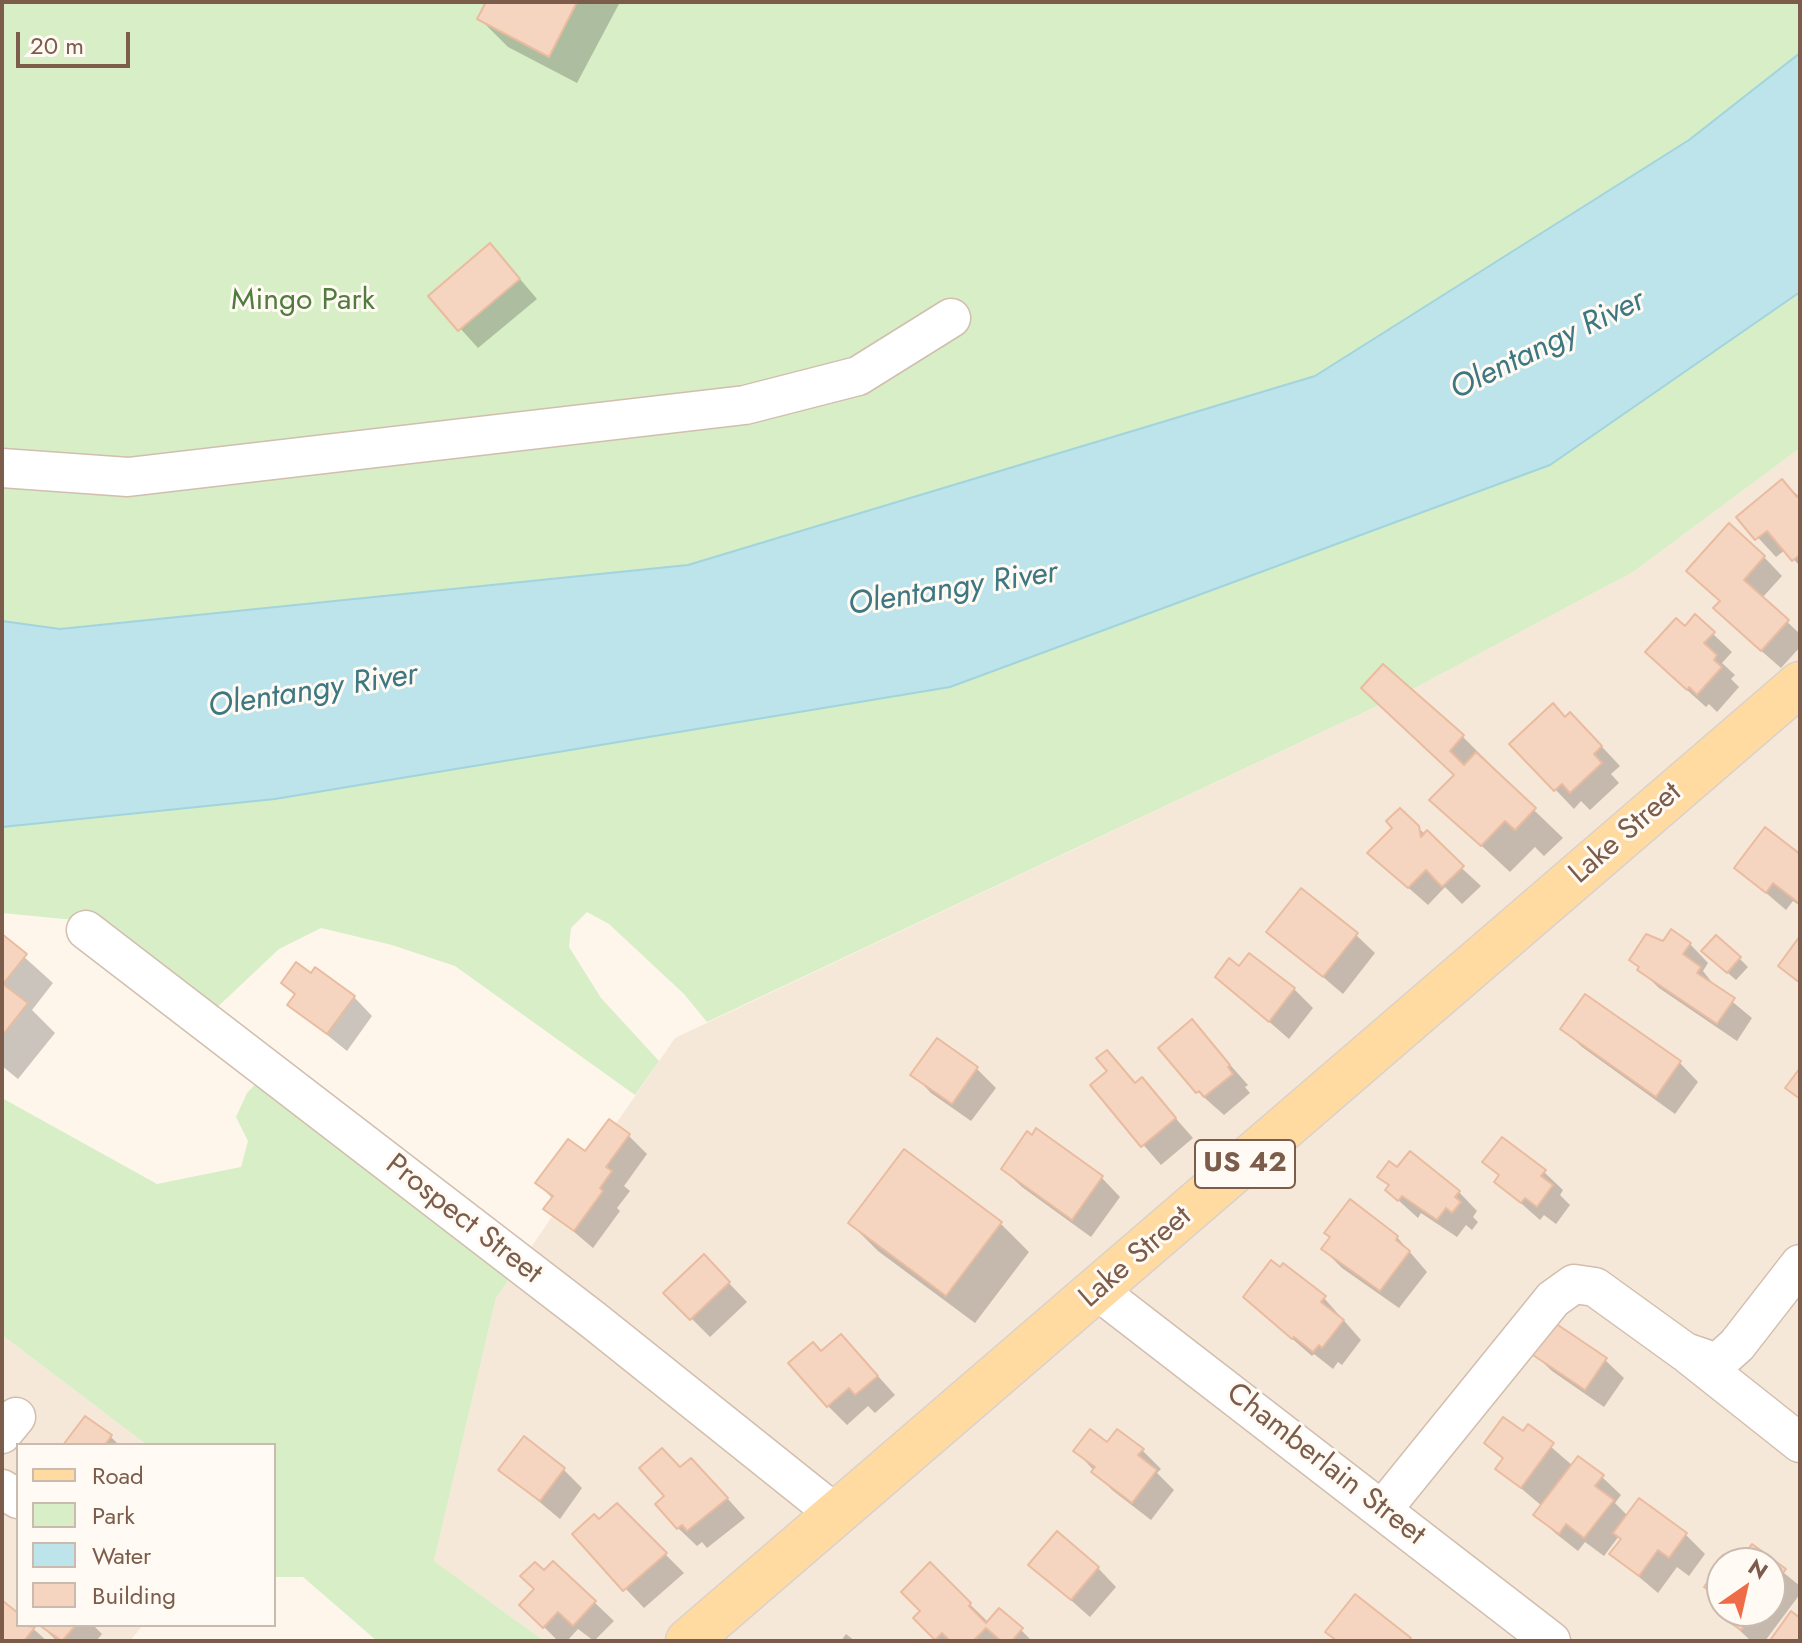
<!DOCTYPE html>
<html>
<head>
<meta charset="utf-8">
<style>
  body { margin:0 }
  #map { position:relative; width:1802px; height:1643px; overflow:hidden; background:#fef6eb; font-family:Jost,sans-serif }
  canvas { display:block }
  .frame { position:absolute; inset:0; border:4px solid #7c5c4a; pointer-events:none }
  .legend { position:absolute; left:16px; top:1443px; width:260px; height:184px; box-sizing:border-box; background:#fffaf3; border:2px solid #cbbbaf; margin:0; padding:10px 14px; list-style:none; font-size:24px; color:#7c5c4a }
  .legend li { display:flex; align-items:center; gap:16px; height:40px }
  .legend b { width:40px; border:2px solid #cbbbaf }
  .north { position:absolute; left:1706px; top:1547px; width:80px; height:80px; box-sizing:border-box; background:#fffaf3; border:2px solid #cbbbaf; border-radius:50%; rotate:34deg; font-size:22px; font-weight:700; line-height:32px; text-align:center; color:#7c5c4a }
  .north::after { content:''; display:block; margin:auto; width:28px; height:36px; background:#ef6c48; clip-path:polygon(50% 0,100% 100%,50% 72%,0 100%) }
  .scale { position:absolute; left:16px; top:32px; width:114px; height:36px; box-sizing:border-box; border:4px solid #7c5c4a; border-top:0; padding-left:10px; font-size:24px; line-height:28px; white-space:nowrap; color:#7c5c4a; -webkit-text-stroke:6px #fffaf3; paint-order:stroke }
</style>
</head>
<body>
<div id="map">
<canvas width="1802" height="1643"></canvas>
<div class="frame"></div>
<ul class="legend">
<li><b style="height:10px;background:#ffdba1"></b>Road</li>
<li><b style="height:22px;background:#d7eec7"></b>Park</li>
<li><b style="height:22px;background:#bce4ea"></b>Water</li>
<li><b style="height:22px;background:#f6d5c0"></b>Building</li>
</ul>
<div class="north">N</div>
<div class="scale">20 m</div>
</div>
<script>
const ctx = document.querySelector('canvas').getContext('2d');
ctx.lineJoin = 'round';
function paint(path, color) { ctx.fillStyle = color; ctx.fill(path, 'evenodd'); }
const poly = rows => new Path2D(rows.map(r => 'M' + r).join(''));
function stroke(path, color, width, dash) { ctx.strokeStyle = color; ctx.lineWidth = width; ctx.lineCap = dash ? 'butt' : 'round'; ctx.setLineDash(dash || []); ctx.stroke(path); }
function write(font, color, halo, rows, align = 'center') {
  ctx.font = font + ' Jost,sans-serif'; ctx.lineWidth = 6; ctx.setLineDash([]); ctx.textBaseline = 'middle'; ctx.strokeStyle = halo; ctx.fillStyle = color; for (const [text, x, y, turn = 0] of rows) {
    ctx.save(); ctx.translate(x, y); ctx.rotate((+turn || 0) * Math.PI / 180); ctx.textAlign = isNaN(turn) ? turn : align; if (halo) ctx.strokeText(text, 0, 0); ctx.fillText(text, 0, 0); ctx.restore();
  }
}
paint(poly([
  [1800,448,1800,1641,544,1641,434,1561,496,1298,675,1038,1409,691,1633,572],
  [1722,1563,1770,1563,1770,1611,1722,1611],
  [2,1335,147,1445,18,1445,18,1625,143,1625,130,1641,2,1641]
]), '#f6e8d8');
paint(poly([
  [2,2,1800,2,1800,53,1689,140,1315,376,688,565,60,629,2,621],
  [1800,292,1800,448,1633,572,1409,691,707,1022,684,994,609,924,587,912,571,928,569,947,601,998,659,1061,635,1095,455,966,392,945,321,928,279,949,209,1015,85,921,2,913,2,827,275,799,950,687,1550,465],
  [261,1078,514,1272,496,1298,434,1561,544,1641,377,1641,303,1577,274,1577,274,1445,147,1445,2,1335,2,1098,157,1184,241,1167,248,1141,236,1117,247,1093]
]), '#d7eec7');
const water = poly([
  [1800,53,1800,292,1550,465,950,687,275,799,2,827,2,621,60,629,688,565,1315,376,1689,140,1800,53]
]);
paint(water, '#bce4ea');
stroke(water, '#a2d4dd', 2);
paint(poly([
  [489,2,620,2,577,83,508,47,480,19],
  [508,265,537,299,478,348,431,296],
  [1782,482,1800,497,1800,566,1785,550,1776,557,1739,517],
  [1764,557,1782,576,1762,598,1800,634,1800,647,1781,668,1734,627,1721,602],
  [1695,617,1732,652,1722,663,1735,675,1731,679,1739,687,1717,712,1709,704,1706,707,1666,671],
  [1383,666,1463,737,1491,765,1489,767,1563,838,1544,856,1535,847,1510,872,1432,800,1456,776],
  [1566,719,1589,733,1620,766,1611,774,1619,783,1590,810,1581,801,1574,809,1512,744],
  [1400,811,1481,886,1462,904,1445,887,1428,905,1369,853,1394,828],
  [1800,857,1800,906,1793,901,1786,910,1737,868],
  [1269,931,1356,935,1375,953,1343,994],
  [2,937,53,983,32,1010,55,1033,18,1079,2,1066],
  [1664,943,1690,944,1708,963,1703,971,1717,989,1752,1018,1737,1041,1659,988,1640,970],
  [1739,958,1748,967,1736,980,1713,960],
  [1218,977,1294,989,1313,1008,1289,1039],
  [283,983,354,997,372,1016,347,1051,290,1005,296,996],
  [1192,1022,1248,1085,1245,1087,1250,1093,1224,1115,1198,1092],
  [1563,1029,1680,1063,1698,1082,1675,1114,1582,1047],
  [937,1040,977,1069,996,1088,971,1121,931,1093,913,1074],
  [1107,1052,1136,1084,1142,1080,1193,1138,1161,1165,1092,1086,1110,1071],
  [628,1135,647,1154,624,1186,630,1191,617,1208,620,1211,593,1248,546,1208,553,1199,537,1183,586,1154],
  [904,1151,1001,1224,1029,1252,975,1323,878,1251,850,1223],
  [1485,1162,1544,1172,1563,1190,1560,1195,1570,1205,1556,1224,1544,1215,1540,1220,1497,1182,1500,1177],
  [1003,1169,1102,1178,1120,1197,1091,1237,1022,1187],
  [1398,1170,1459,1192,1477,1211,1473,1217,1478,1222,1472,1230,1466,1225,1457,1237,1421,1213,1418,1218,1387,1190,1390,1187,1380,1177],
  [1397,1237,1427,1272,1399,1308,1342,1268,1323,1249],
  [704,1257,747,1302,710,1337,666,1293],
  [1324,1298,1361,1340,1342,1365,1338,1362,1333,1369,1314,1354,1312,1356,1265,1315],
  [821,1353,859,1355,895,1395,875,1413,868,1406,847,1425,828,1406],
  [1533,1353,1605,1360,1624,1378,1604,1407,1552,1371],
  [85,1418,111,1437,119,1445,65,1445],
  [1528,1427,1573,1466,1602,1477,1621,1495,1615,1503,1628,1516,1639,1500,1686,1535,1705,1554,1689,1576,1677,1567,1658,1593,1612,1554,1623,1539,1619,1536,1604,1556,1585,1542,1578,1551,1555,1533,1536,1514,1542,1506,1498,1469,1504,1460,1486,1443,1523,1434],
  [1108,1444,1142,1450,1161,1469,1157,1473,1174,1490,1151,1520,1112,1490,1076,1451],
  [681,1469,710,1479,745,1518,707,1548,702,1542,697,1546,678,1528,667,1496],
  [501,1470,564,1470,582,1488,560,1519],
  [617,1506,684,1573,644,1608,574,1534,599,1522],
  [1752,1547,1800,1586,1800,1594,1765,1641,1751,1641,1723,1615,1726,1611,1770,1611,1770,1563,1740,1563],
  [553,1563,614,1621,594,1641,578,1629,567,1641,558,1641,522,1605],
  [930,1565,989,1623,1021,1630,1032,1641,938,1641,915,1618,922,1611],
  [1031,1565,1098,1568,1116,1587,1090,1617],
  [2,1605,18,1617,18,1625,29,1625,47,1641,2,1641],
  [40,1625,93,1625,102,1634,96,1641,57,1641],
  [846,1634,855,1641,841,1641]
]), '#0003');
const building = poly([
  [486,2,577,2,549,57,477,19,486,2],
  [490,243,520,279,458,331,428,296,490,243],
  [1782,479,1797,497,1800,494,1800,555,1792,561,1767,531,1755,540,1736,517,1782,479],
  [1729,523,1765,556,1744,580,1789,620,1761,651,1713,608,1720,601,1686,571,1729,523],
  [1695,614,1715,632,1704,643,1717,655,1714,660,1722,667,1697,695,1689,687,1687,690,1645,652,1676,618,1685,626,1695,614],
  [1383,664,1464,735,1450,751,1464,765,1476,752,1536,808,1515,830,1505,821,1481,846,1429,800,1454,775,1361,688,1383,664],
  [1553,703,1565,717,1570,712,1602,746,1594,754,1602,763,1570,793,1562,784,1554,791,1509,744,1553,703],
  [1400,808,1419,826,1421,837,1427,830,1464,866,1442,887,1426,870,1408,888,1367,853,1392,828,1386,821,1400,808],
  [1765,827,1800,854,1800,904,1773,883,1766,893,1734,868,1765,827],
  [1301,888,1358,933,1323,977,1266,932,1301,888],
  [1671,929,1691,943,1683,954,1701,967,1697,973,1735,998,1717,1024,1637,970,1639,967,1629,960,1646,934,1663,941,1671,929],
  [2,934,27,954,3,984,28,1003,2,1036,2,934],
  [1716,935,1741,957,1727,973,1701,951,1716,935],
  [1800,936,1800,983,1778,966,1800,936],
  [1249,953,1295,988,1269,1022,1215,977,1229,958,1239,966,1249,953],
  [296,962,311,973,315,967,355,996,327,1034,287,1005,295,994,281,983,296,962],
  [1585,994,1681,1061,1656,1097,1560,1029,1585,994],
  [1192,1019,1230,1065,1228,1067,1233,1074,1204,1097,1199,1091,1196,1093,1158,1048,1192,1019],
  [937,1038,978,1067,952,1104,910,1075,937,1038],
  [1107,1050,1135,1083,1142,1077,1176,1118,1141,1147,1090,1085,1107,1071,1096,1058,1107,1050],
  [1800,1068,1800,1099,1785,1088,1800,1068],
  [609,1119,630,1134,606,1167,612,1171,600,1188,603,1191,574,1231,543,1209,553,1196,535,1183,568,1139,585,1151,609,1119],
  [1036,1128,1103,1176,1072,1220,1001,1169,1027,1131,1032,1135,1036,1128],
  [1502,1137,1546,1170,1541,1176,1553,1185,1537,1207,1525,1198,1521,1203,1494,1182,1499,1175,1482,1162,1502,1137],
  [904,1149,1002,1222,946,1296,848,1223,904,1149],
  [1410,1151,1460,1191,1455,1197,1461,1202,1452,1213,1446,1208,1437,1220,1402,1196,1398,1201,1385,1190,1389,1185,1377,1177,1389,1161,1397,1167,1410,1151],
  [1350,1199,1398,1236,1396,1240,1410,1251,1380,1291,1321,1249,1330,1237,1324,1233,1350,1199],
  [704,1254,730,1282,690,1320,663,1293,704,1254],
  [1271,1260,1280,1267,1283,1263,1326,1296,1321,1302,1344,1320,1322,1348,1319,1345,1313,1352,1294,1337,1292,1339,1243,1297,1271,1260],
  [1552,1321,1607,1358,1585,1390,1530,1353,1552,1321],
  [841,1334,878,1376,855,1395,849,1388,827,1407,788,1363,813,1342,821,1351,841,1334],
  [85,1416,112,1435,105,1445,63,1445,85,1416],
  [1503,1417,1523,1431,1528,1424,1554,1443,1521,1488,1495,1469,1503,1458,1484,1443,1503,1417],
  [1090,1429,1107,1442,1117,1429,1144,1449,1138,1455,1157,1470,1132,1503,1091,1472,1095,1467,1073,1451,1090,1429],
  [524,1436,565,1468,540,1501,498,1470,524,1436],
  [662,1448,680,1467,691,1458,728,1498,687,1531,682,1525,677,1529,655,1504,664,1496,639,1468,662,1448],
  [1578,1456,1604,1475,1595,1486,1614,1500,1584,1538,1566,1524,1559,1534,1533,1515,1578,1456],
  [1639,1498,1687,1533,1669,1558,1658,1550,1639,1576,1609,1554,1621,1539,1613,1533,1639,1498],
  [617,1503,667,1553,623,1591,572,1534,594,1514,599,1519,617,1503],
  [1057,1531,1099,1567,1071,1600,1028,1565,1057,1531],
  [1752,1544,1786,1569,1770,1591,1770,1563,1738,1563,1752,1544],
  [553,1561,596,1601,573,1626,558,1612,543,1628,519,1605,534,1589,520,1576,535,1562,544,1570,553,1561],
  [930,1562,971,1603,969,1606,986,1623,999,1608,1023,1628,1012,1641,1001,1641,986,1628,973,1641,950,1641,942,1633,935,1640,913,1618,920,1611,901,1592,930,1562],
  [1721,1564,1722,1565,1722,1600,1704,1587,1721,1564],
  [1355,1594,1411,1638,1408,1641,1337,1641,1325,1632,1355,1594],
  [3,1601,18,1613,18,1625,35,1627,24,1641,2,1641,3,1601],
  [1724,1611,1755,1611,1741,1630,1720,1616,1724,1611],
  [1791,1611,1800,1618,1800,1641,1775,1641,1771,1639,1791,1611],
  [39,1625,76,1625,62,1641,39,1625]
]);
paint(building, '#f6d5c0');
stroke(building, '#eabb9f', 2);
const minor = poly([
  [2,468,128,477,745,405,858,376,951,318],
  [86,930,592,1319,837,1515],
  [1098,1291,1551,1641],
  [1689,1355,1800,1443],
  [2,1434,16,1417],
  [2,1489,18,1499],
  [1382,1510,1553,1299,1574,1284,1595,1287,1685,1352,1717,1363,1737,1345,1800,1264]
]);
const major = poly([
  [688,1641,1800,684]
]);
stroke(minor, '#d2beae', 41);
stroke(major, '#dad1cc', 47);
stroke(minor, '#fff', 38);
stroke(major, '#ffdba1', 44);
for (const [x, y, w] of [
  [1245,1164,100]
]) { const box = new Path2D(); box.roundRect(x - w / 2, y - 24, w, 48, 6); ctx.fillStyle = '#fffaf3'; ctx.fill(box); stroke(box, '#7c5c4a', 2); }
write('bold 28px', '#7c5c4a', null, [
  ["US 42",1245,1164]
]);
write('30px', '#517c3e', '#fffaf3', [
  ["Mingo Park",303,302]
]);
write('30px', '#7c5c4a', '#fffaf3', [
  ["Lake Street",1626,834,-41],
  ["Prospect Street",463,1220,38],
  ["Lake Street",1136,1258,-41],
  ["Chamberlain Street",1325,1465,38]
]);
write('italic 32px', '#3c7782', '#fffaf3', [
  ["Olentangy River",1548,346,-26],
  ["Olentangy River",953,590,-9],
  ["Olentangy River",313,692,-9]
]);
</script>
</body>
</html>
